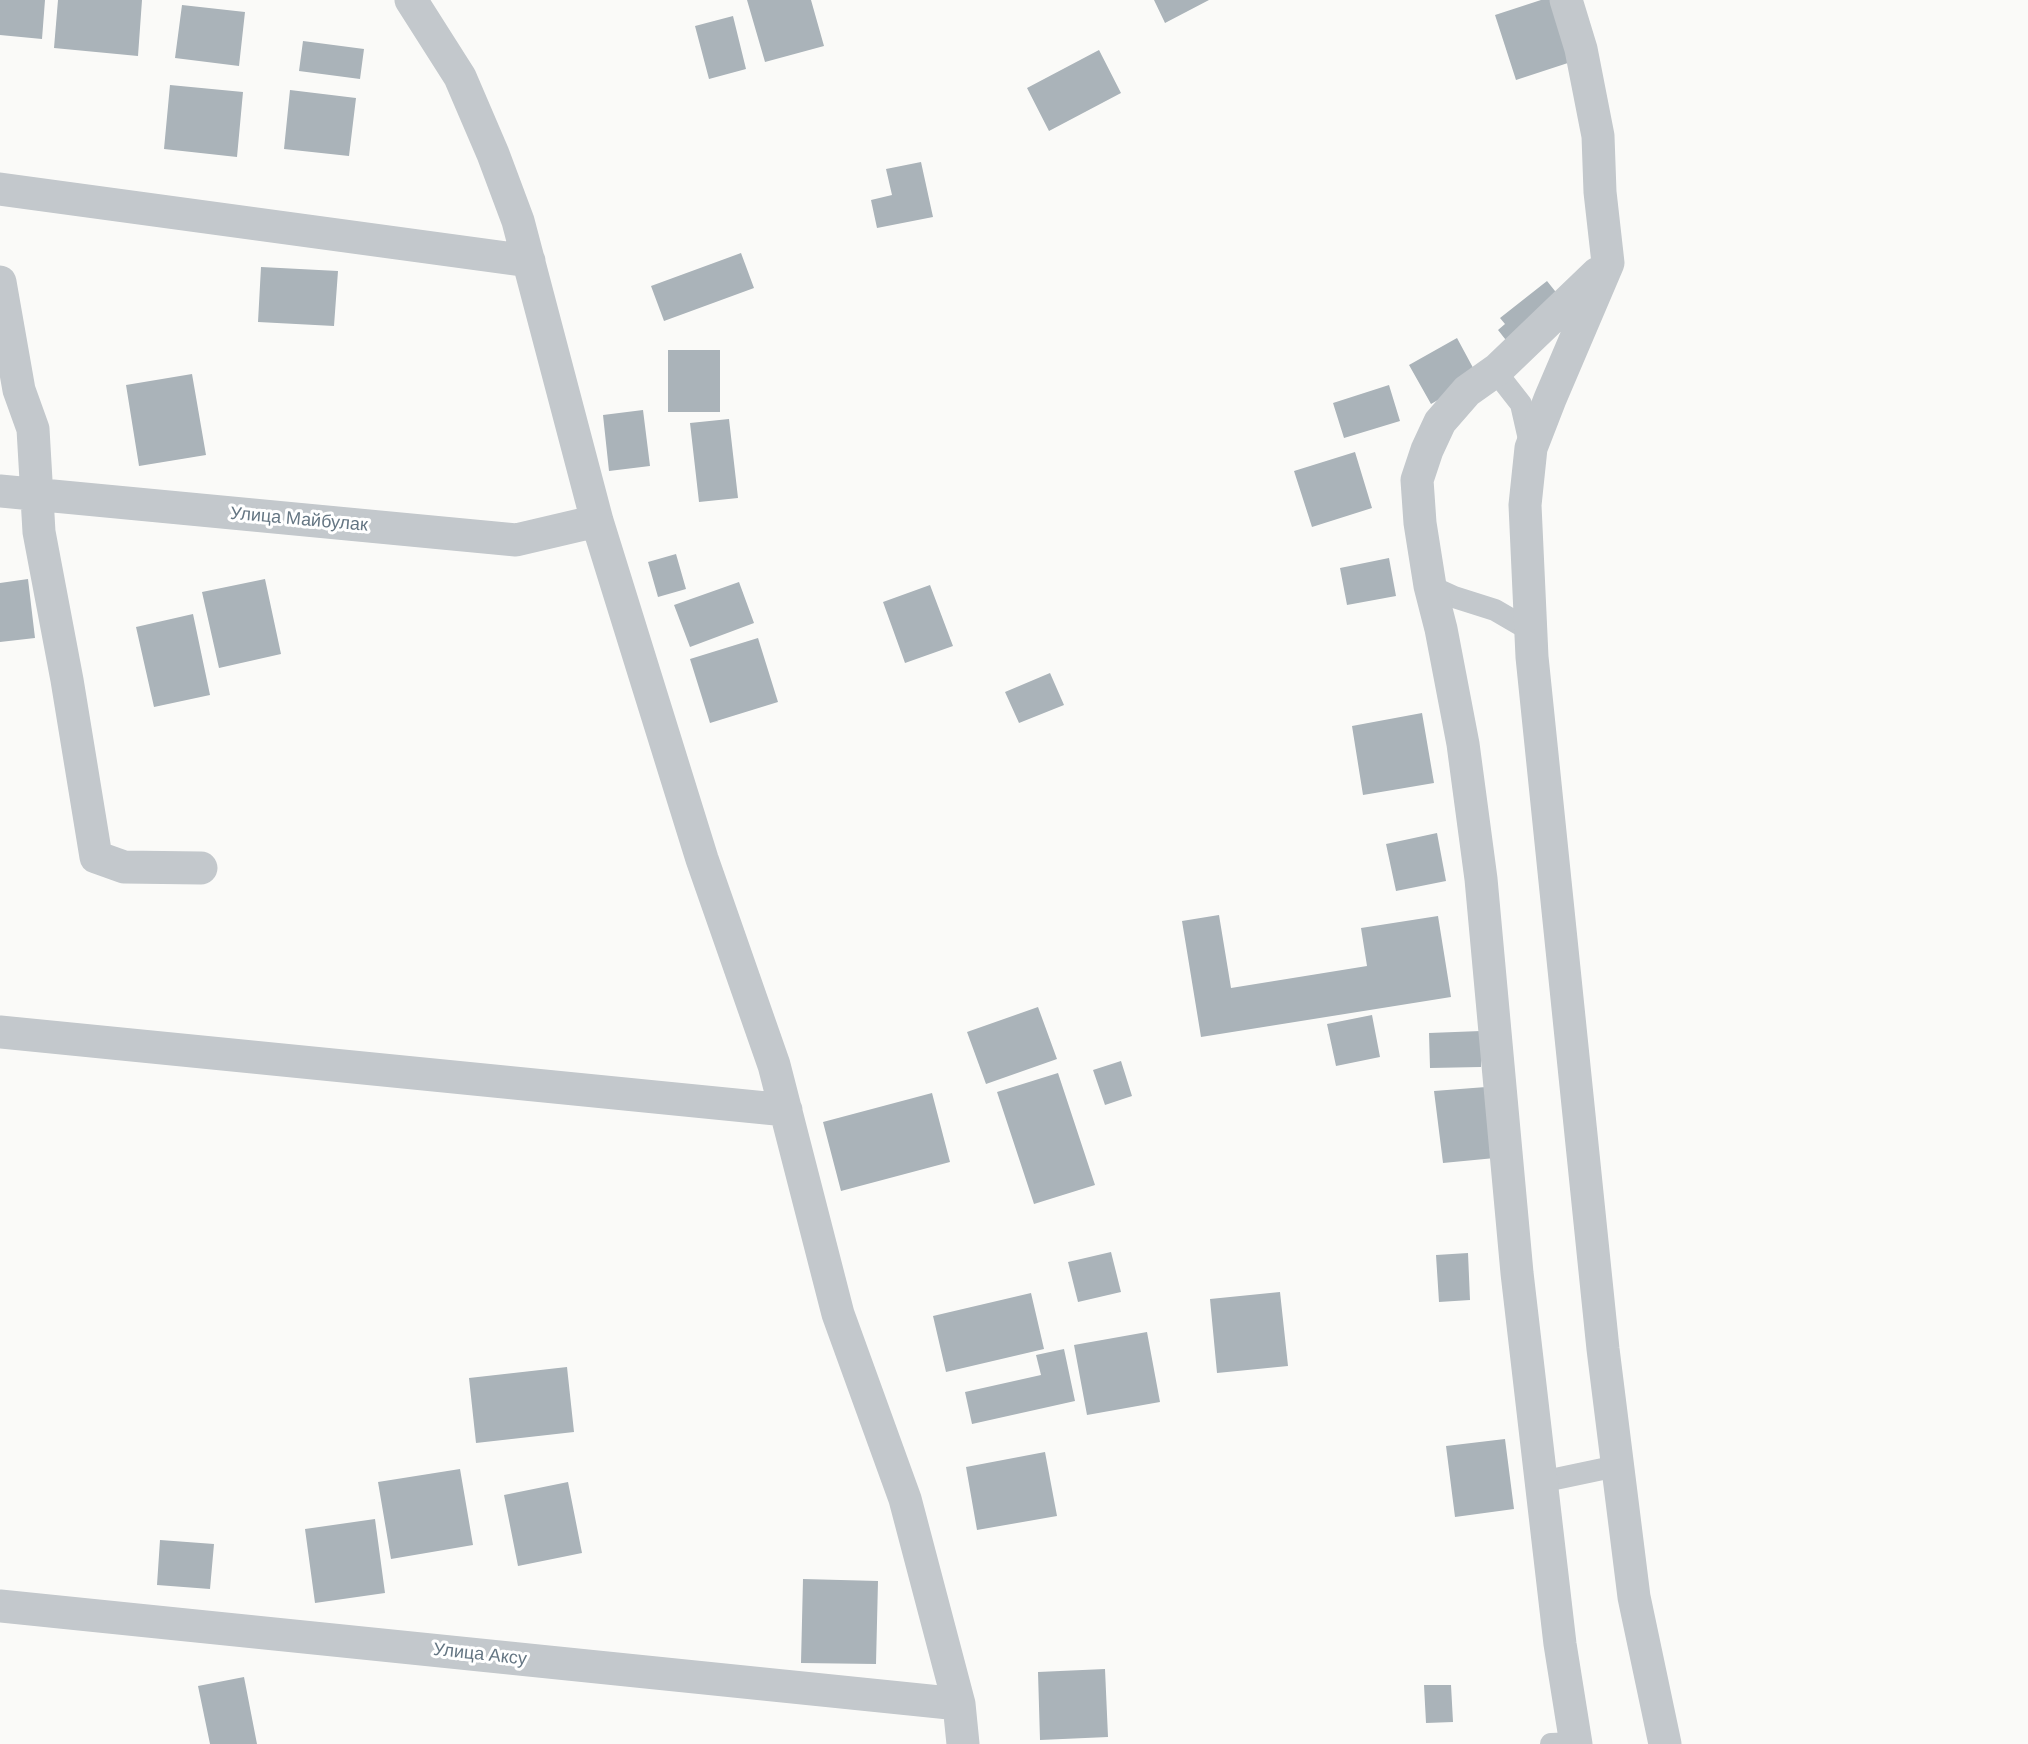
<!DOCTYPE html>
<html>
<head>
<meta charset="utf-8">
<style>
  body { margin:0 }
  canvas { display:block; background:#fafaf8 }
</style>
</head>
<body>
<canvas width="2028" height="1744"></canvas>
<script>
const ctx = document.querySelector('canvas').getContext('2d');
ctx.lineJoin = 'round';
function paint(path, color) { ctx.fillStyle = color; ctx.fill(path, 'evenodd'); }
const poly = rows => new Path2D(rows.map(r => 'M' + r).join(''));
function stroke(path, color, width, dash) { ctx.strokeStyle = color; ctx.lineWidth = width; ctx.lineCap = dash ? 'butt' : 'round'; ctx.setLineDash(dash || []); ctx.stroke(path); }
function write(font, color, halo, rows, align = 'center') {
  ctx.font = font + ' "DM Sans",sans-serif'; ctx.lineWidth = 6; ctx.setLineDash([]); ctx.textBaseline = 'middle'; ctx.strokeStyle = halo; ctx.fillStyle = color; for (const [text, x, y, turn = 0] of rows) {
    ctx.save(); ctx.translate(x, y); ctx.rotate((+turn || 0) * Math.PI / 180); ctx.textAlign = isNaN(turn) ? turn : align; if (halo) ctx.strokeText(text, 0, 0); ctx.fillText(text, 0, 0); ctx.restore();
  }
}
paint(poly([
  [0,0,45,0,42,39,0,35],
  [58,0,142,0,138,56,54,48],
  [747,0,811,0,824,46,765,62],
  [1154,0,1209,0,1165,23],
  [1541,0,1554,0,1574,61,1516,80,1495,15],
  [182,5,245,12,239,66,175,58],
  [733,16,746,69,709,79,695,26],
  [303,41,364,49,360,79,299,71],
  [1099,50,1121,93,1049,131,1027,88],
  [170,85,243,92,237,157,164,149],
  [290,90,356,98,349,156,284,149],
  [921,162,933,217,877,228,871,200,892,195,886,169],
  [741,253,754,288,664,321,651,286],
  [261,267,338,271,334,326,258,322],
  [1547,281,1563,301,1509,344,1498,330,1505,324,1500,318],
  [1457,338,1478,377,1431,404,1409,365],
  [668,350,720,350,720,412,668,412],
  [192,374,206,455,139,466,126,385],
  [1389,385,1400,421,1344,438,1333,403],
  [643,410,650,466,609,471,603,415],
  [729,419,738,498,699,502,690,423],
  [1355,452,1372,508,1312,527,1294,471],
  [676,554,686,589,658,597,648,562],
  [1389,558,1396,596,1347,605,1340,568],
  [28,579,35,638,0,642,0,583],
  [265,579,281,654,219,668,202,592],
  [739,582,754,623,690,647,674,605],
  [930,585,953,646,905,663,883,602],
  [193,614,210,695,154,707,136,627],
  [758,638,778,702,710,723,690,659],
  [1050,673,1064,705,1019,723,1005,692],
  [1422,713,1434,783,1363,795,1352,726],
  [1437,833,1446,881,1396,891,1386,844],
  [1219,915,1231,988,1367,966,1361,928,1438,916,1451,997,1201,1037,1182,921],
  [1038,1007,1057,1059,986,1084,967,1032],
  [1372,1015,1380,1057,1336,1066,1327,1024],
  [1481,1031,1481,1067,1430,1068,1429,1033],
  [1121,1061,1132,1096,1105,1105,1093,1070],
  [1058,1073,1095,1185,1034,1204,997,1092],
  [1486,1087,1495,1158,1443,1163,1434,1091],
  [932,1093,950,1162,841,1191,823,1122],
  [1111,1252,1121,1292,1078,1302,1068,1262],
  [1468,1253,1470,1300,1439,1302,1436,1255],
  [1280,1292,1288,1366,1217,1373,1210,1299],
  [1031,1293,1044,1349,946,1372,933,1316],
  [1147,1332,1160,1402,1087,1415,1074,1345],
  [1064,1349,1075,1401,972,1424,965,1392,1041,1375,1036,1355],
  [567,1367,574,1432,476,1443,469,1378],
  [1505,1439,1514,1509,1455,1517,1446,1446],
  [1045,1452,1057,1516,977,1530,966,1467],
  [460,1469,473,1545,391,1559,378,1482],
  [568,1482,582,1553,518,1566,504,1495],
  [375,1519,385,1593,315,1603,305,1529],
  [160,1540,214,1544,210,1589,157,1585],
  [803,1579,878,1581,876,1664,801,1663],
  [1105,1669,1108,1737,1040,1740,1038,1672],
  [244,1677,257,1744,210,1744,198,1686],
  [1424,1685,1451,1685,1453,1722,1426,1723]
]), '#aab3b9');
stroke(poly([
  [1498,369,1503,381,1521,404,1531,448],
  [1430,586,1454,597,1495,610,1531,631],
  [1541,1482,1617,1466],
  [1551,1744,1576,1743]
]), '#c3c8cc', 22);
stroke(poly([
  [411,0,460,77,493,154,518,221,597,521,702,859,774,1065,838,1314,905,1499,959,1704,963,1744],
  [1566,0,1581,49,1598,136,1600,192,1608,263,1550,399,1531,448,1525,505,1532,657,1603,1349,1634,1597,1665,1744],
  [0,189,529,261],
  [0,282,19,390,33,429,39,532,67,680,96,857,124,867,201,868],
  [0,491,516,540,597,521],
  [0,1032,786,1110],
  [0,1606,959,1704],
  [1576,1744,1560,1644,1517,1273,1481,879,1463,744,1441,629,1430,586,1420,523,1417,480,1427,450,1440,422,1467,391,1498,369,1598,273]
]), '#c3c8cc', 33);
write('18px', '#657683', '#fff', [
  ["Улица Майбулак",299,520,5],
  ["Улица Аксу",480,1655,6]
]);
</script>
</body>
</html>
